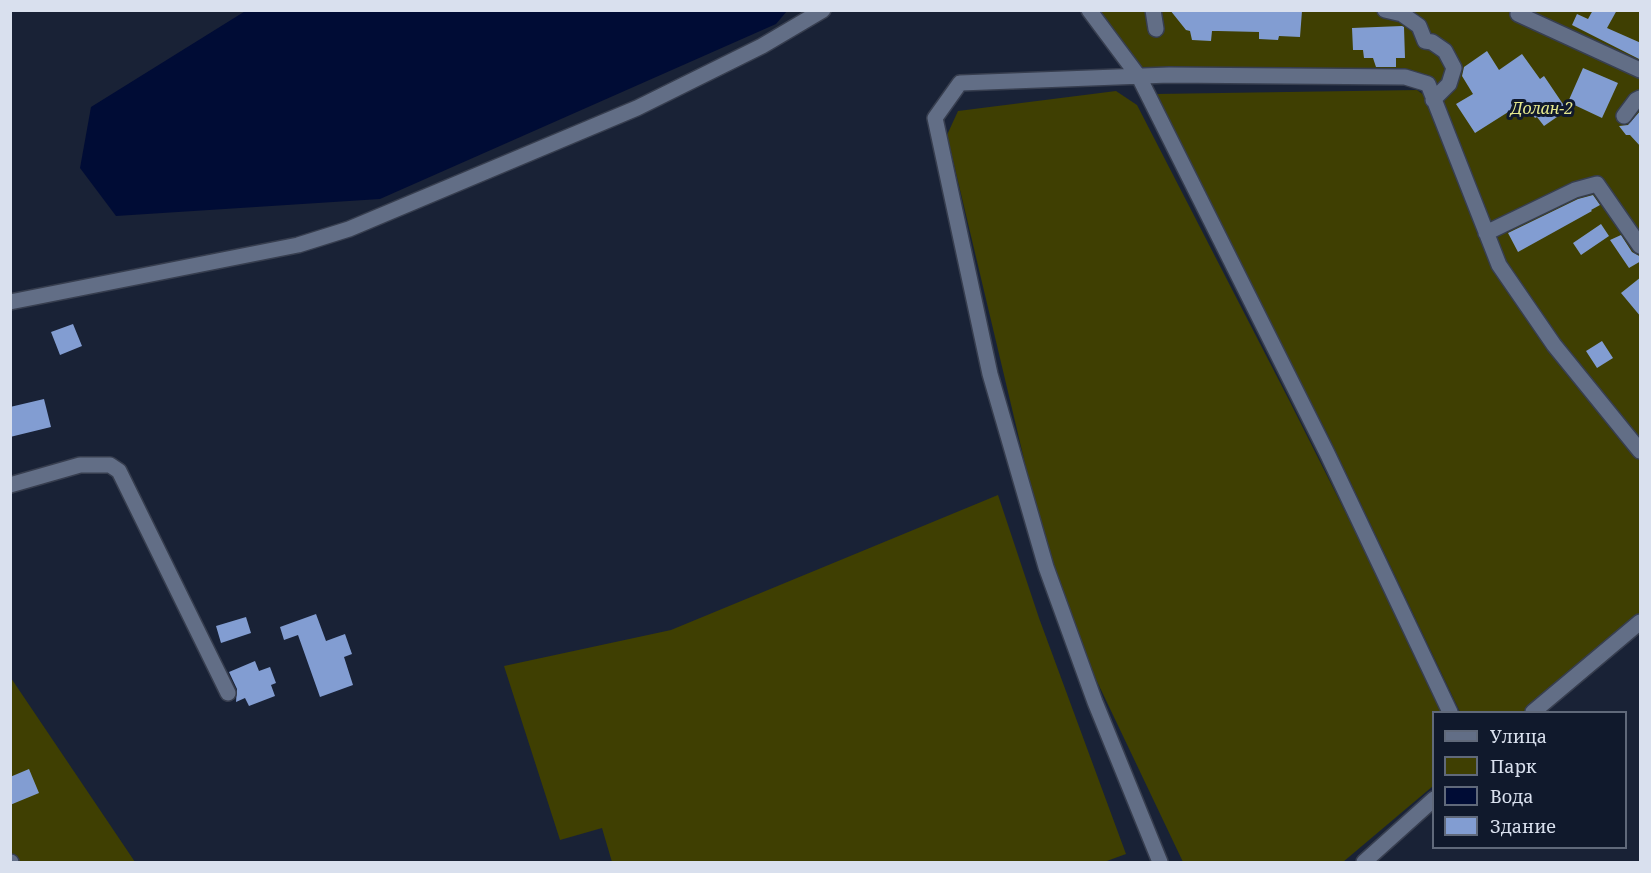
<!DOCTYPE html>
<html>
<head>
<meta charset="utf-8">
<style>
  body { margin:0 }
  #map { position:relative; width:1651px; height:873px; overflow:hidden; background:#192236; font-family:"Noto Serif",serif }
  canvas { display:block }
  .frame { position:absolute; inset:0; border:12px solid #d9e0ee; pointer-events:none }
  .legend { position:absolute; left:1432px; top:711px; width:195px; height:138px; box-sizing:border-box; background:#10192c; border:2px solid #60697a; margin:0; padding:8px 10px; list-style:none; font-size:18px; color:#d9e0ee }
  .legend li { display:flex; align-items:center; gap:12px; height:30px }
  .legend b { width:30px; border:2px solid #60697a }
</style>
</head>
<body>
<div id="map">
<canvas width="1651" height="873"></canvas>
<div class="frame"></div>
<ul class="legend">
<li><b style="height:8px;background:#626e86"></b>Улица</li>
<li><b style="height:16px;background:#3f3f02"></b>Парк</li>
<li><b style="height:16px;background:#000c35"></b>Вода</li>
<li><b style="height:16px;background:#829dd2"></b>Здание</li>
</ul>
</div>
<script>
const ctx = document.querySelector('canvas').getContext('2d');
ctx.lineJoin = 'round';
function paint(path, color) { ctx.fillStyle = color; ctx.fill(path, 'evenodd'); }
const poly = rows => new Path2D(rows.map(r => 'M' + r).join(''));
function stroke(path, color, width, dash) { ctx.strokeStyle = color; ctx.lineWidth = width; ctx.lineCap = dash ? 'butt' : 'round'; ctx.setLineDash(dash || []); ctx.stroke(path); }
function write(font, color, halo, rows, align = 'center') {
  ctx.font = font + ' "Noto Serif",serif'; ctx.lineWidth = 6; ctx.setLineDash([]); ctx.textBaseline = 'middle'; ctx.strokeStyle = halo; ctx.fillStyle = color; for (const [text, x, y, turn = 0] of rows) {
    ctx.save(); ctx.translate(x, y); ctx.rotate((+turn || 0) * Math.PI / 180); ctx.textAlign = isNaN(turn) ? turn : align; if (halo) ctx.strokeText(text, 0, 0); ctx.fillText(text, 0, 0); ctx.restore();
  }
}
paint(poly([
  [1089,11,1640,11,1640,451,1499,265,1428,84,1139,77],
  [1417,90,1428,98,1537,332,1640,461,1640,614,1526,712,1460,712,1327,433,1156,105,1156,94],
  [1116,91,1137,105,1288,398,1399,619,1442,712,1434,712,1433,786,1343,862,1183,862,1093,673,1042,535,947,135,958,111],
  [998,495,1039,618,1126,854,1104,862,612,862,602,828,560,840,504,666,671,630],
  [11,678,135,862,11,862]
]), '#3f3f02');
paint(poly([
  [247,10,787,10,787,11,776,24,380,199,116,216,80,168,91,107]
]), '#000c35');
paint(poly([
  [1170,10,1302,11,1300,37,1279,36,1278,40,1259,39,1259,32,1218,31,1212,31,1211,41,1192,40,1190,31,1186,30],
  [1593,10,1617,10,1607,28,1641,43,1641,60,1572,25,1577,14,1588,19],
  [1402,26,1404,27,1405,58,1396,58,1396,67,1376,67,1373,58,1364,58,1363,50,1353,50,1352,28],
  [1487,51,1499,70,1522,54,1540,79,1544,76,1567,110,1544,126,1537,117,1535,118,1524,102,1475,133,1456,104,1473,94,1462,76,1464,67],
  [1583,68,1618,83,1602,118,1568,102],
  [1641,110,1641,147,1630,135,1626,135,1619,126,1628,125],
  [1593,195,1600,205,1591,210,1592,211,1518,252,1508,233,1578,199],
  [1601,224,1609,236,1581,255,1573,243],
  [1621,235,1632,252,1641,257,1641,261,1629,268,1610,240],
  [1641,277,1641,317,1621,293],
  [73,324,82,346,60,355,51,332],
  [1602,341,1613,358,1597,368,1586,351],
  [44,399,51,427,10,437,10,407],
  [316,614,326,641,345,634,352,654,344,657,353,685,320,697,298,635,284,640,280,627],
  [246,617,251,633,221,643,216,626],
  [255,661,259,671,270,667,276,683,271,685,275,696,249,706,245,698,236,702,237,689,229,672],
  [29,769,39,793,10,805,10,777]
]), '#829dd2');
const minor = poly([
  [1089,10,1139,77,1327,453,1450,712],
  [1153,10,1156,29],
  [1385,10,1402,14,1419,26,1425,41,1432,42,1445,51,1454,68,1449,84,1433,100],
  [1518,14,1640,70],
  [1624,116,1636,100,1640,98],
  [1486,233,1575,190,1597,184,1640,246],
  [10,302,298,245,349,229,637,108,762,46,823,10],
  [10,485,80,465,110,465,119,471,228,693],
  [1533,712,1640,622],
  [10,862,11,862],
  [1160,862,1095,702,1046,567,990,374,935,118,960,83,1169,75,1405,77,1428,84,1499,265,1554,345,1640,451],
  [1364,862,1434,799]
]);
stroke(minor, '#373e4f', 18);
stroke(minor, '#626e86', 15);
write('italic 16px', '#e6e98d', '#10192c', [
  ["Долан-2",1542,109]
]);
</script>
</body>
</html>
